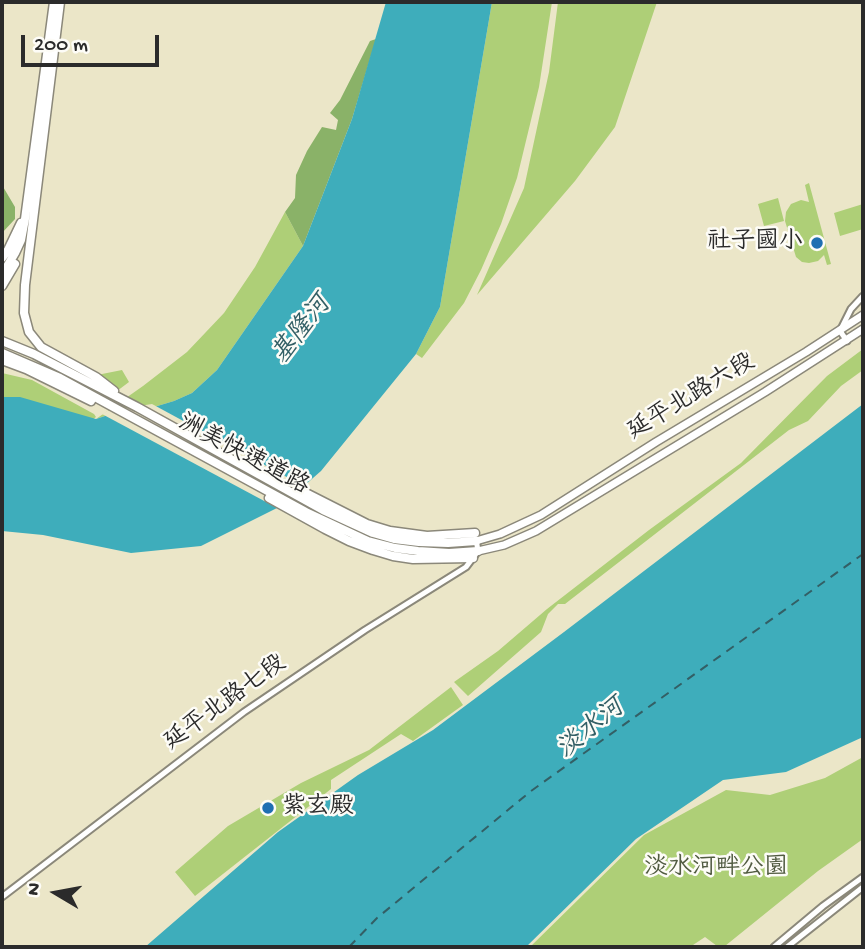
<!DOCTYPE html>
<html>
<head>
<meta charset="utf-8">
<style>
  body { margin:0 }
  #map { position:relative; width:865px; height:949px; overflow:hidden; background:#ebe6c8; font-family:"Gochi Hand",sans-serif }
  canvas { display:block }
  .frame { position:absolute; inset:0; border:4px solid #2b2b2b; pointer-events:none }
  .north { position:absolute; left:21px; top:858px; width:70px; height:70px; -webkit-text-stroke:5px #fdfcf7; paint-order:stroke; rotate:280deg; font-size:19px; font-weight:700; line-height:28px; text-align:center; color:#2b2b2b }
  .north::after { content:''; display:block; margin:auto; width:24px; height:32px; background:#2b2b2b; clip-path:polygon(50% 0,100% 100%,50% 72%,0 100%) }
  .scale { position:absolute; left:21px; top:35px; width:138px; height:32px; box-sizing:border-box; border:4px solid #2b2b2b; border-top:0; padding-left:9px; font-size:21px; line-height:24px; white-space:nowrap; color:#2b2b2b; -webkit-text-stroke:5px #fdfcf7; paint-order:stroke }
</style>
</head>
<body>
<div id="map">
<canvas width="865" height="949"></canvas>
<div class="frame"></div>
<div class="north">N</div>
<div class="scale">200 m</div>
</div>
<script>
const ctx = document.querySelector('canvas').getContext('2d');
ctx.lineJoin = 'round';
function paint(path, color) { ctx.fillStyle = color; ctx.fill(path, 'evenodd'); }
const poly = rows => new Path2D(rows.map(r => 'M' + r).join(''));
function stroke(path, color, width, dash) { ctx.strokeStyle = color; ctx.lineWidth = width; ctx.lineCap = dash ? 'butt' : 'round'; ctx.setLineDash(dash || []); ctx.stroke(path); }
function write(font, color, halo, rows, align = 'center') {
  ctx.font = font + ' "Gochi Hand","LXGW WenKai TC",sans-serif'; ctx.lineWidth = 5; ctx.setLineDash([]); ctx.textBaseline = 'middle'; ctx.strokeStyle = halo; ctx.fillStyle = color; for (const [text, x, y, turn = 0] of rows) {
    ctx.save(); ctx.translate(x, y); ctx.rotate((+turn || 0) * Math.PI / 180); ctx.textAlign = isNaN(turn) ? turn : align; if (halo) ctx.strokeText(text, 0, 0); ctx.fillText(text, 0, 0); ctx.restore();
  }
}
paint(poly([
  [492,2,552,2,539,87,517,178,501,224,481,270,464,303,422,358,416,354,440,307],
  [558,2,657,2,615,127,575,181,477,295,524,188,549,72],
  [809,183,831,264,827,265,824,255,818,261,809,263,802,262,796,257,785,221,786,212,791,204,801,200,809,202,805,185],
  [778,198,784,221,764,226,758,204],
  [863,204,863,229,840,236,834,213],
  [285,212,303,246,217,370,192,393,174,401,144,410,108,415,96,419,143,386,187,352,224,313,255,267],
  [863,349,863,370,841,386,808,421,789,430,565,604,558,604,548,614,541,632,468,696,454,682,498,651,547,609,649,530,741,463,827,376],
  [122,370,129,382,117,391,97,375],
  [2,373,32,380,94,414,96,417,91,421,2,405],
  [451,687,463,705,413,741,401,734,331,780,331,789,195,896,175,872,228,826,301,783,369,750],
  [863,757,863,839,818,871,725,946,717,946,705,937,690,947,530,947,644,835,726,790,770,795,825,778]
]), '#aecf77');
paint(poly([
  [376,39,352,119,303,246,285,212,295,198,296,175,307,151,322,127,336,130,338,120,330,113,340,100,370,41],
  [2,185,15,207,15,219,2,233]
]), '#8ab268');
paint(poly([
  [386,2,492,2,440,307,416,354,321,471,281,506,201,546,131,553,43,535,2,531,2,397,20,397,96,419,108,415,144,410,174,401,192,393,217,370,303,246,352,119],
  [863,404,863,737,786,772,723,780,636,839,526,947,145,947,278,832,358,775,433,730,564,632]
]), '#3eadbb');
paint(poly([
  [152,404,307,488,281,510,102,414,107,411]
]), '#ebe6c8');
stroke(poly([
  [349,947,377,918,531,791,863,554]
]), '#335f65', 2, [9, 7]);
const minor = poly([
  [847,341,840,331,851,309,863,296],
  [2,897,244,712,365,630,466,567,478,551,476,539],
  [774,947,823,906,863,877],
  [787,947,863,887]
]);
const major = poly([
  [476,541,500,534,541,515,656,442,806,352,863,315],
  [478,551,504,545,536,531,765,392,863,329]
]);
const highway = poly([
  [60,2,25,285,24,313,29,332,41,347,96,377,114,391],
  [2,258,8,250,21,223],
  [2,275,15,253,21,240,25,219,54,2],
  [2,286,15,264],
  [2,341,34,354,137,407,323,510,373,533,394,539,419,542,448,543,476,541],
  [2,353,60,378,306,512,368,541,395,548,418,551,449,553,478,551],
  [2,360,26,369,91,401],
  [298,489,367,524,390,531,427,536,475,533],
  [269,498,325,529,349,541,373,550,393,556,413,559,473,558]
]);
stroke(minor, '#8b887a', 9);
stroke(major, '#8b887a', 10);
stroke(highway, '#8b887a', 11);
stroke(minor, '#fff', 5);
stroke(major, '#fff', 7);
stroke(highway, '#fff', 8);
for (const [x, y, r, color] of [
  [817,243,7,"#1f6fb2"],
  [268,808,7,"#1f6fb2"]
]) { const dot = new Path2D(); dot.arc(x, y, r, 0, 2 * Math.PI); ctx.fillStyle = color; ctx.fill(dot); stroke(dot, '#fdfcf7', 2.5); }
write('24px', '#2b2b2b', '#fdfcf7', [
  ["社子國小",803,243],
  ["紫玄殿",282,808,"left"]
], 'right');
write('24px', '#2b2b2b', '#fdfcf7', [
  ["延平北路六段",692,398,-31],
  ["洲美快速道路",243,456,28],
  ["延平北路七段",226,704,-36]
]);
write('24px', '#525c42', '#fdfcf7', [
  ["淡水河畔公園",716,869]
]);
write('italic 26px', '#335f65', '#fdfcf7', [
  ["基隆河",303,331,-52],
  ["淡水河",592,730,-39]
]);
</script>
</body>
</html>
